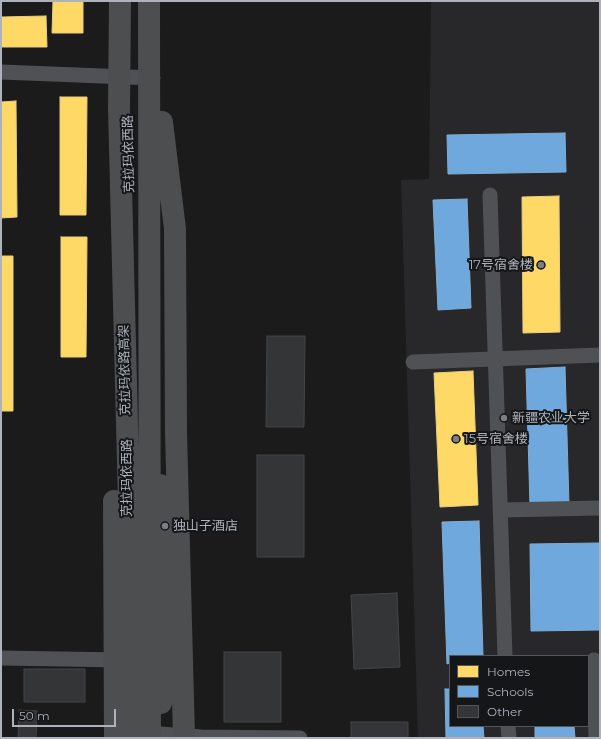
<!DOCTYPE html>
<html>
<head>
<meta charset="utf-8">
<style>
  body { margin:0 }
  #map { position:relative; width:601px; height:739px; overflow:hidden; background:#1b1b1c; font-family:Montserrat,sans-serif }
  canvas { display:block }
  .frame { position:absolute; inset:0; border:2px solid #aeb3bb; pointer-events:none }
  .legend { position:absolute; left:449px; top:655px; width:140px; height:72px; box-sizing:border-box; background:#151618; border:1px solid #525559; margin:0; padding:5px 7px; list-style:none; font-size:12px; color:#aeb3bb }
  .legend li { display:flex; align-items:center; gap:8px; height:20px }
  .legend b { width:20px; border:1px solid #525559 }
  .scale { position:absolute; left:12px; top:709px; width:104px; height:18px; box-sizing:border-box; border:2px solid #aeb3bb; border-top:0; padding-left:5px; font-size:12px; line-height:14px; white-space:nowrap; color:#aeb3bb; -webkit-text-stroke:3px #151618; paint-order:stroke }
</style>
</head>
<body>
<div id="map">
<canvas width="601" height="739"></canvas>
<div class="frame"></div>
<ul class="legend">
<li><b style="height:11px;background:#ffd966"></b>Homes</li>
<li><b style="height:11px;background:#6fa8dc"></b>Schools</li>
<li><b style="height:11px;background:#343536"></b>Other</li>
</ul>
<div class="scale">50 m</div>
</div>
<script>
const ctx = document.querySelector('canvas').getContext('2d');
ctx.lineJoin = 'round';
function paint(path, color) { ctx.fillStyle = color; ctx.fill(path, 'evenodd'); }
const poly = rows => new Path2D(rows.map(r => 'M' + r).join(''));
function stroke(path, color, width, dash) { ctx.strokeStyle = color; ctx.lineWidth = width; ctx.lineCap = dash ? 'butt' : 'round'; ctx.setLineDash(dash || []); ctx.stroke(path); }
function write(font, color, halo, rows, align = 'center') {
  ctx.font = font + ' Montserrat,"Noto Sans SC",sans-serif'; ctx.lineWidth = 4; ctx.setLineDash([]); ctx.textBaseline = 'middle'; ctx.strokeStyle = halo; ctx.fillStyle = color; for (const [text, x, y, turn = 0] of rows) {
    ctx.save(); ctx.translate(x, y); ctx.rotate((+turn || 0) * Math.PI / 180); ctx.textAlign = isNaN(turn) ? turn : align; if (halo) ctx.strokeText(text, 0, 0); ctx.fillText(text, 0, 0); ctx.restore();
  }
}
paint(poly([
  [431,1,600,1,600,738,418,738,401,180,429,179],
  [450,656,588,656,588,726,450,726]
]), '#28282a');
const homes = poly([
  [53,1,83,1,83,33,52,33,53,1],
  [46,16,47,47,1,47,1,17,46,16],
  [60,97,87,97,86,215,60,215,60,97],
  [16,101,17,217,1,218,1,102,16,101],
  [559,196,560,332,523,333,522,197,559,196],
  [61,237,87,237,86,357,61,357,61,237],
  [1,256,13,256,13,411,1,411,1,256],
  [473,371,478,505,440,507,434,373,473,371]
]);
paint(homes, '#ffd966');
stroke(homes, '#e7ce80', 1);
const schools = poly([
  [565,133,566,172,448,174,447,135,565,133],
  [467,199,471,308,438,310,433,200,467,199],
  [565,367,569,505,530,506,526,369,565,367],
  [479,521,483,656,450,656,450,663,447,664,442,522,479,521],
  [600,543,600,630,531,631,530,544,600,543],
  [445,689,450,689,450,726,483,726,484,738,446,738,445,689],
  [535,726,574,726,575,738,535,738,535,726]
]);
paint(schools, '#6fa8dc');
stroke(schools, '#82abd2', 1);
const building = poly([
  [267,336,305,336,304,427,266,427,267,336],
  [257,455,304,455,304,557,257,557,257,455],
  [397,593,400,667,354,669,351,595,397,593],
  [224,652,281,652,281,722,224,722,224,652],
  [24,669,85,669,85,702,24,702,24,669],
  [19,710,37,711,36,738,18,738,19,710],
  [351,722,408,722,408,738,351,738,351,722]
]);
paint(building, '#343536');
stroke(building, '#444548', 1);
stroke(poly([
  [1,72,153,78],
  [490,195,505,656],
  [413,362,600,355],
  [501,510,600,508],
  [1,658,124,660],
  [594,660,596,738],
  [508,726,509,738],
  [160,734,201,737,300,738]
]), '#505154', 15);
stroke(poly([
  [160,485,162,573,161,703]
]), '#4d4e50', 22);
stroke(poly([
  [120,1,119,108,135,738],
  [149,1,150,738],
  [162,122,175,229,176,432,184,738],
  [114,501,115,738]
]), '#4d4e50', 22);
for (const [x, y, r, color] of [
  [541,265,4,"#7b7e83"],
  [504,418,4,"#7b7e83"],
  [456,439,4,"#7b7e83"],
  [165,526,4,"#7b7e83"]
]) { const dot = new Path2D(); dot.arc(x, y, r, 0, 2 * Math.PI); ctx.fillStyle = color; ctx.fill(dot); stroke(dot, '#151618', 1.5); }
write('13px', '#aeb3bb', '#151618', [
  ["克拉玛依西路",129,154,-91],
  ["克拉玛依路高架",125,370,-91],
  ["克拉玛依西路",127,478,-90]
]);
write('13px', '#aeb3bb', '#151618', [
  ["17号宿舍楼",533,265,"right"],
  ["新疆农业大学",512,418],
  ["15号宿舍楼",464,439],
  ["独山子酒店",173,526]
], 'left');
</script>
</body>
</html>
